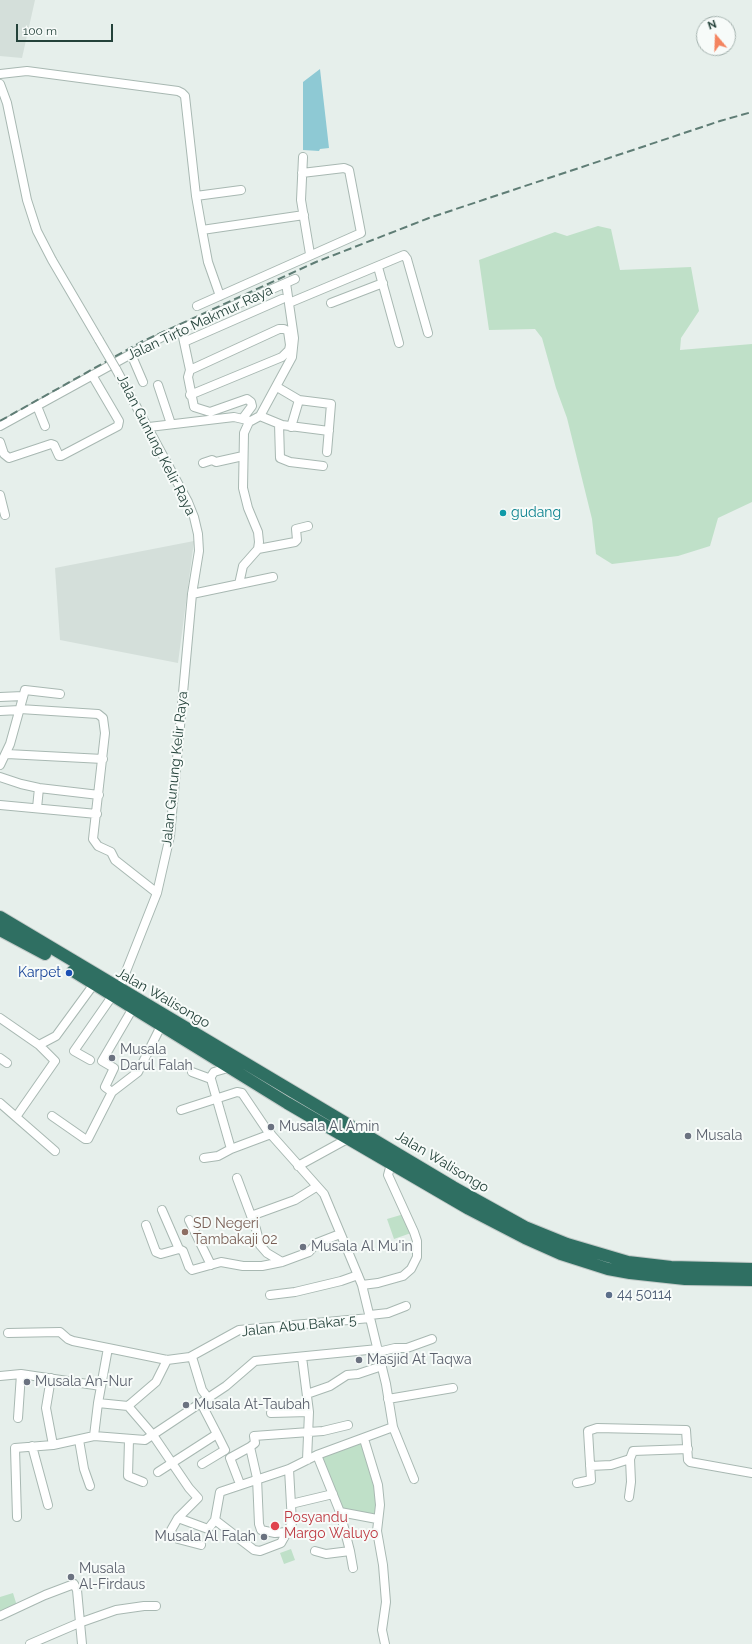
<!DOCTYPE html>
<html>
<head>
<meta charset="utf-8">
<style>
  body { margin:0 }
  #map { position:relative; width:752px; height:1644px; overflow:hidden; background:#e6efeb; font-family:Raleway,sans-serif }
  canvas { display:block }
  .north { position:absolute; left:696px; top:16px; width:40px; height:40px; box-sizing:border-box; background:#f7fbf9; border:1px solid #a3b1ad; border-radius:50%; rotate:341deg; font-size:11px; font-weight:700; line-height:16px; text-align:center; color:#24423a }
  .north::after { content:''; display:block; margin:auto; width:14px; height:18px; background:#f4845f; clip-path:polygon(50% 0,100% 100%,50% 72%,0 100%) }
  .scale { position:absolute; left:16px; top:24px; width:97px; height:18px; box-sizing:border-box; border:2px solid #24423a; border-top:0; padding-left:5px; font-size:12px; line-height:14px; white-space:nowrap; color:#24423a; -webkit-text-stroke:3px #f7fbf9; paint-order:stroke }
</style>
</head>
<body>
<div id="map">
<canvas width="752" height="1644"></canvas>
<div class="north">N</div>
<div class="scale">100 m</div>
</div>
<script>
const ctx = document.querySelector('canvas').getContext('2d');
ctx.lineJoin = 'round';
function paint(path, color) { ctx.fillStyle = color; ctx.fill(path, 'evenodd'); }
const poly = rows => new Path2D(rows.map(r => 'M' + r).join(''));
function stroke(path, color, width, dash) { ctx.strokeStyle = color; ctx.lineWidth = width; ctx.lineCap = dash ? 'butt' : 'round'; ctx.setLineDash(dash || []); ctx.stroke(path); }
function write(font, color, halo, rows, align = 'center') {
  ctx.font = font + ' Raleway,sans-serif'; ctx.lineWidth = 4; ctx.setLineDash([]); ctx.textBaseline = 'middle'; ctx.strokeStyle = halo; ctx.fillStyle = color; for (const [text, x, y, turn = 0] of rows) {
    ctx.save(); ctx.translate(x, y); ctx.rotate((+turn || 0) * Math.PI / 180); ctx.textAlign = isNaN(turn) ? turn : align; if (halo) ctx.strokeText(text, 0, 0); ctx.fillText(text, 0, 0); ctx.restore();
  }
}
paint(poly([
  [0,0,35,0,22,58,0,56],
  [194,541,178,663,60,640,55,568]
]), '#d4dfda');
paint(poly([
  [598,226,611,229,620,270,691,267,699,311,681,338,680,350,752,344,752,502,718,518,710,546,678,556,612,564,596,554,592,519,567,418,556,388,542,338,535,329,489,330,479,260,555,232,567,236],
  [404,1214,411,1233,394,1239,387,1219],
  [363,1440,377,1485,376,1517,340,1510,321,1457],
  [291,1549,295,1560,284,1564,280,1553],
  [13,1593,17,1606,0,1611,0,1597]
]), '#bfe0c8');
paint(poly([
  [320,69,329,148,320,149,319,151,303,150,303,82]
]), '#8ec9d4');
const minor = poly([
  [0,74,27,71,178,91,182,93,185,96,196,196,202,230,208,262,220,296],
  [0,84,7,103,27,200,37,231,52,260,99,340],
  [303,157,301,200,310,254],
  [196,196,241,190],
  [202,230,304,215],
  [378,267,399,343],
  [289,303,404,255,407,259,428,333],
  [331,303,383,283],
  [197,306,361,233,349,170,344,168,302,173],
  [181,328,190,370,188,377,194,407,210,412,247,399,251,402,252,406,243,418],
  [184,342,282,299],
  [131,354,143,382],
  [116,369,188,502,194,517,198,534,199,551,192,594,170,836,157,893,119,989],
  [190,370,279,329,284,329,288,331,290,345,289,350,282,357,190,395],
  [158,385,171,424],
  [277,387,299,400,331,404,327,452],
  [37,406,45,426],
  [260,416,282,425,329,431],
  [279,424,280,458,290,462,323,466],
  [0,426,162,337,295,279],
  [149,427,234,417,247,420],
  [291,427,299,400],
  [0,442,4,454,9,458,51,444,54,445,59,456,61,456,118,426,119,421,92,375],
  [203,463,212,460,216,462,243,456],
  [0,495,5,515],
  [258,549,295,542,297,540,296,529,308,526],
  [239,584,243,566,258,549,259,542,258,532,248,508,243,488,244,433,249,422,260,416,292,357,294,338,286,283],
  [192,594,273,577],
  [0,697,23,696],
  [20,709,98,714,103,718,105,733,93,839,98,846,111,852,115,860,157,893],
  [0,711,20,710],
  [7,754,103,759],
  [0,765,10,744,25,690,60,694],
  [0,777,21,784,39,788,99,795],
  [0,805,97,814],
  [37,808,39,788],
  [0,1018,39,1045,55,1061,16,1117],
  [39,1045,56,1036,94,984],
  [0,1058,7,1063],
  [90,1060,74,1051,113,995],
  [192,1072,211,1079,231,1149],
  [210,1078,214,1072,228,1068],
  [112,1092,105,1087,114,1068,102,1061,133,1008],
  [0,1103,55,1151],
  [181,1110,237,1092,242,1093,267,1130,324,1194,362,1285,386,1384,393,1427,414,1479],
  [52,1116,85,1139,88,1139,112,1092,138,1072,161,1026],
  [204,1158,218,1156,231,1149,271,1134],
  [298,1166,349,1138],
  [237,1178,256,1229,260,1245,267,1253,282,1262],
  [162,1210,179,1249,183,1251,189,1267,192,1270,221,1262,243,1266,262,1266,282,1262,309,1252,317,1243,340,1234],
  [251,1216,295,1200,316,1187],
  [189,1220,211,1265],
  [146,1225,156,1252,161,1254,179,1249],
  [362,1285,378,1283,403,1276,411,1269,417,1257,417,1241,414,1232,388,1175,391,1164],
  [270,1295,295,1292,341,1281,358,1275],
  [370,1315,388,1313,406,1306],
  [8,1333,60,1332,68,1339,73,1341,108,1348],
  [378,1352,395,1348,407,1348,432,1339],
  [192,1357,202,1390,208,1398],
  [302,1357,309,1412,307,1460],
  [0,1376,21,1374,101,1386],
  [51,1378,46,1408,53,1445],
  [307,1394,330,1386,347,1375,358,1374,382,1366],
  [388,1399,453,1388],
  [98,1403,128,1406,153,1435,189,1488,198,1498,178,1518,170,1532,178,1539,201,1545],
  [128,1406,156,1382,167,1360],
  [271,1413,309,1412],
  [18,1418,21,1374],
  [94,1436,98,1403,108,1348,167,1360,190,1357,239,1330,370,1318],
  [364,1439,378,1485,380,1505,377,1531,383,1565,386,1602,382,1630,385,1644],
  [79,1440,84,1469,90,1486],
  [129,1440,128,1476,143,1482],
  [32,1446,48,1505],
  [317,1455,340,1512,350,1551,353,1568],
  [202,1464,225,1450,217,1434],
  [590,1466,611,1465,630,1459],
  [289,1469,292,1523,281,1543,260,1551,254,1550,215,1520,220,1492,289,1469,317,1455,393,1427],
  [158,1472,217,1434,201,1403],
  [577,1483,591,1480,588,1431,597,1428,686,1430,688,1460,690,1462,752,1473],
  [240,1484,230,1458,250,1447],
  [629,1497,631,1482,630,1459,633,1451,688,1449],
  [291,1504,333,1494],
  [340,1512,377,1519],
  [17,1517,15,1448,53,1445,94,1436,145,1440,226,1386,255,1361,378,1349],
  [178,1518,208,1529,215,1520],
  [286,1532,275,1533,261,1530,259,1524,257,1478,250,1447,255,1443,254,1436,323,1431,348,1425],
  [315,1551,326,1554,350,1551],
  [0,1616,45,1595,74,1584,77,1590,82,1644],
  [30,1644,79,1623,116,1610,144,1606,156,1606]
]);
const highway = poly([
  [0,917,453,1187,525,1227,567,1244,628,1262,671,1267,752,1269],
  [0,930,45,954],
  [73,971,287,1103,469,1209,525,1238,561,1254,608,1269,630,1273,685,1279,752,1280]
]);
stroke(minor, '#a8b8b2', 10);
stroke(highway, '#c2cac8', 14);
stroke(minor, '#fff', 8);
stroke(highway, '#2f6f62', 12);
stroke(poly([
  [0,421,141,342,316,262,429,218,720,121,752,112]
]), '#5f7d75', 2, [8, 4]);
const minorBridge = poly([
  [99,340,116,369]
]);
stroke(minorBridge, '#a8b8b2', 10, []);
stroke(minorBridge, '#fff', 8);
for (const [x, y, r, color] of [
  [503,513,4,"#0f9aa8"],
  [69,973,4,"#1a4fb4"],
  [112,1058,4,"#6b7280"],
  [271,1127,4,"#6b7280"],
  [688,1136,4,"#6b7280"],
  [185,1232,4,"#8d6e63"],
  [303,1247,4,"#6b7280"],
  [609,1295,4,"#5c6f8a"],
  [359,1360,4,"#6b7280"],
  [27,1382,4,"#6b7280"],
  [186,1405,4,"#6b7280"],
  [275,1526,5,"#e0444e"],
  [264,1537,4,"#6b7280"],
  [71,1577,4,"#6b7280"]
]) { const dot = new Path2D(); dot.arc(x, y, r, 0, 2 * Math.PI); ctx.fillStyle = color; ctx.fill(dot); stroke(dot, '#f7fbf9', 1.5); }
write('14px', '#24423a', '#f7fbf9', [
  ["Jalan Tirto Makmur Raya",200,323,-25],
  ["Jalan Gunung Kelir Raya",156,445,63],
  ["Jalan Gunung Kelir Raya",175,769,-84],
  ["Jalan Walisongo",163,998,30],
  ["Jalan Walisongo",442,1162,31],
  ["Jalan Abu Bakar 5",299,1326,-6]
]);
write('14px', '#0d838f', '#f7fbf9', [
  ["gudang",511,513]
], 'left');
write('14px', '#164399', '#f7fbf9', [
  ["Karpet",61,973]
], 'right');
write('14px', '#5b616d', '#f7fbf9', [
  ["Musala",120,1050],
  ["Darul Falah",120,1066],
  ["Musala Al Amin",279,1127],
  ["Musala",696,1136],
  ["Musala Al Mu'in",311,1247],
  ["Masjid At Taqwa",367,1360],
  ["Musala An-Nur",35,1382],
  ["Musala At-Taubah",194,1405],
  ["Musala Al Falah",256,1537,"right"],
  ["Musala",79,1569],
  ["Al-Firdaus",79,1585]
], 'left');
write('14px', '#785e54', '#f7fbf9', [
  ["SD Negeri",193,1224],
  ["Tambakaji 02",193,1240]
], 'left');
write('14px', '#4e5e75', '#f7fbf9', [
  ["44 50114",617,1295]
], 'left');
write('14px', '#be3a42', '#f7fbf9', [
  ["Posyandu",284,1518],
  ["Margo Waluyo",284,1534]
], 'left');
</script>
</body>
</html>
